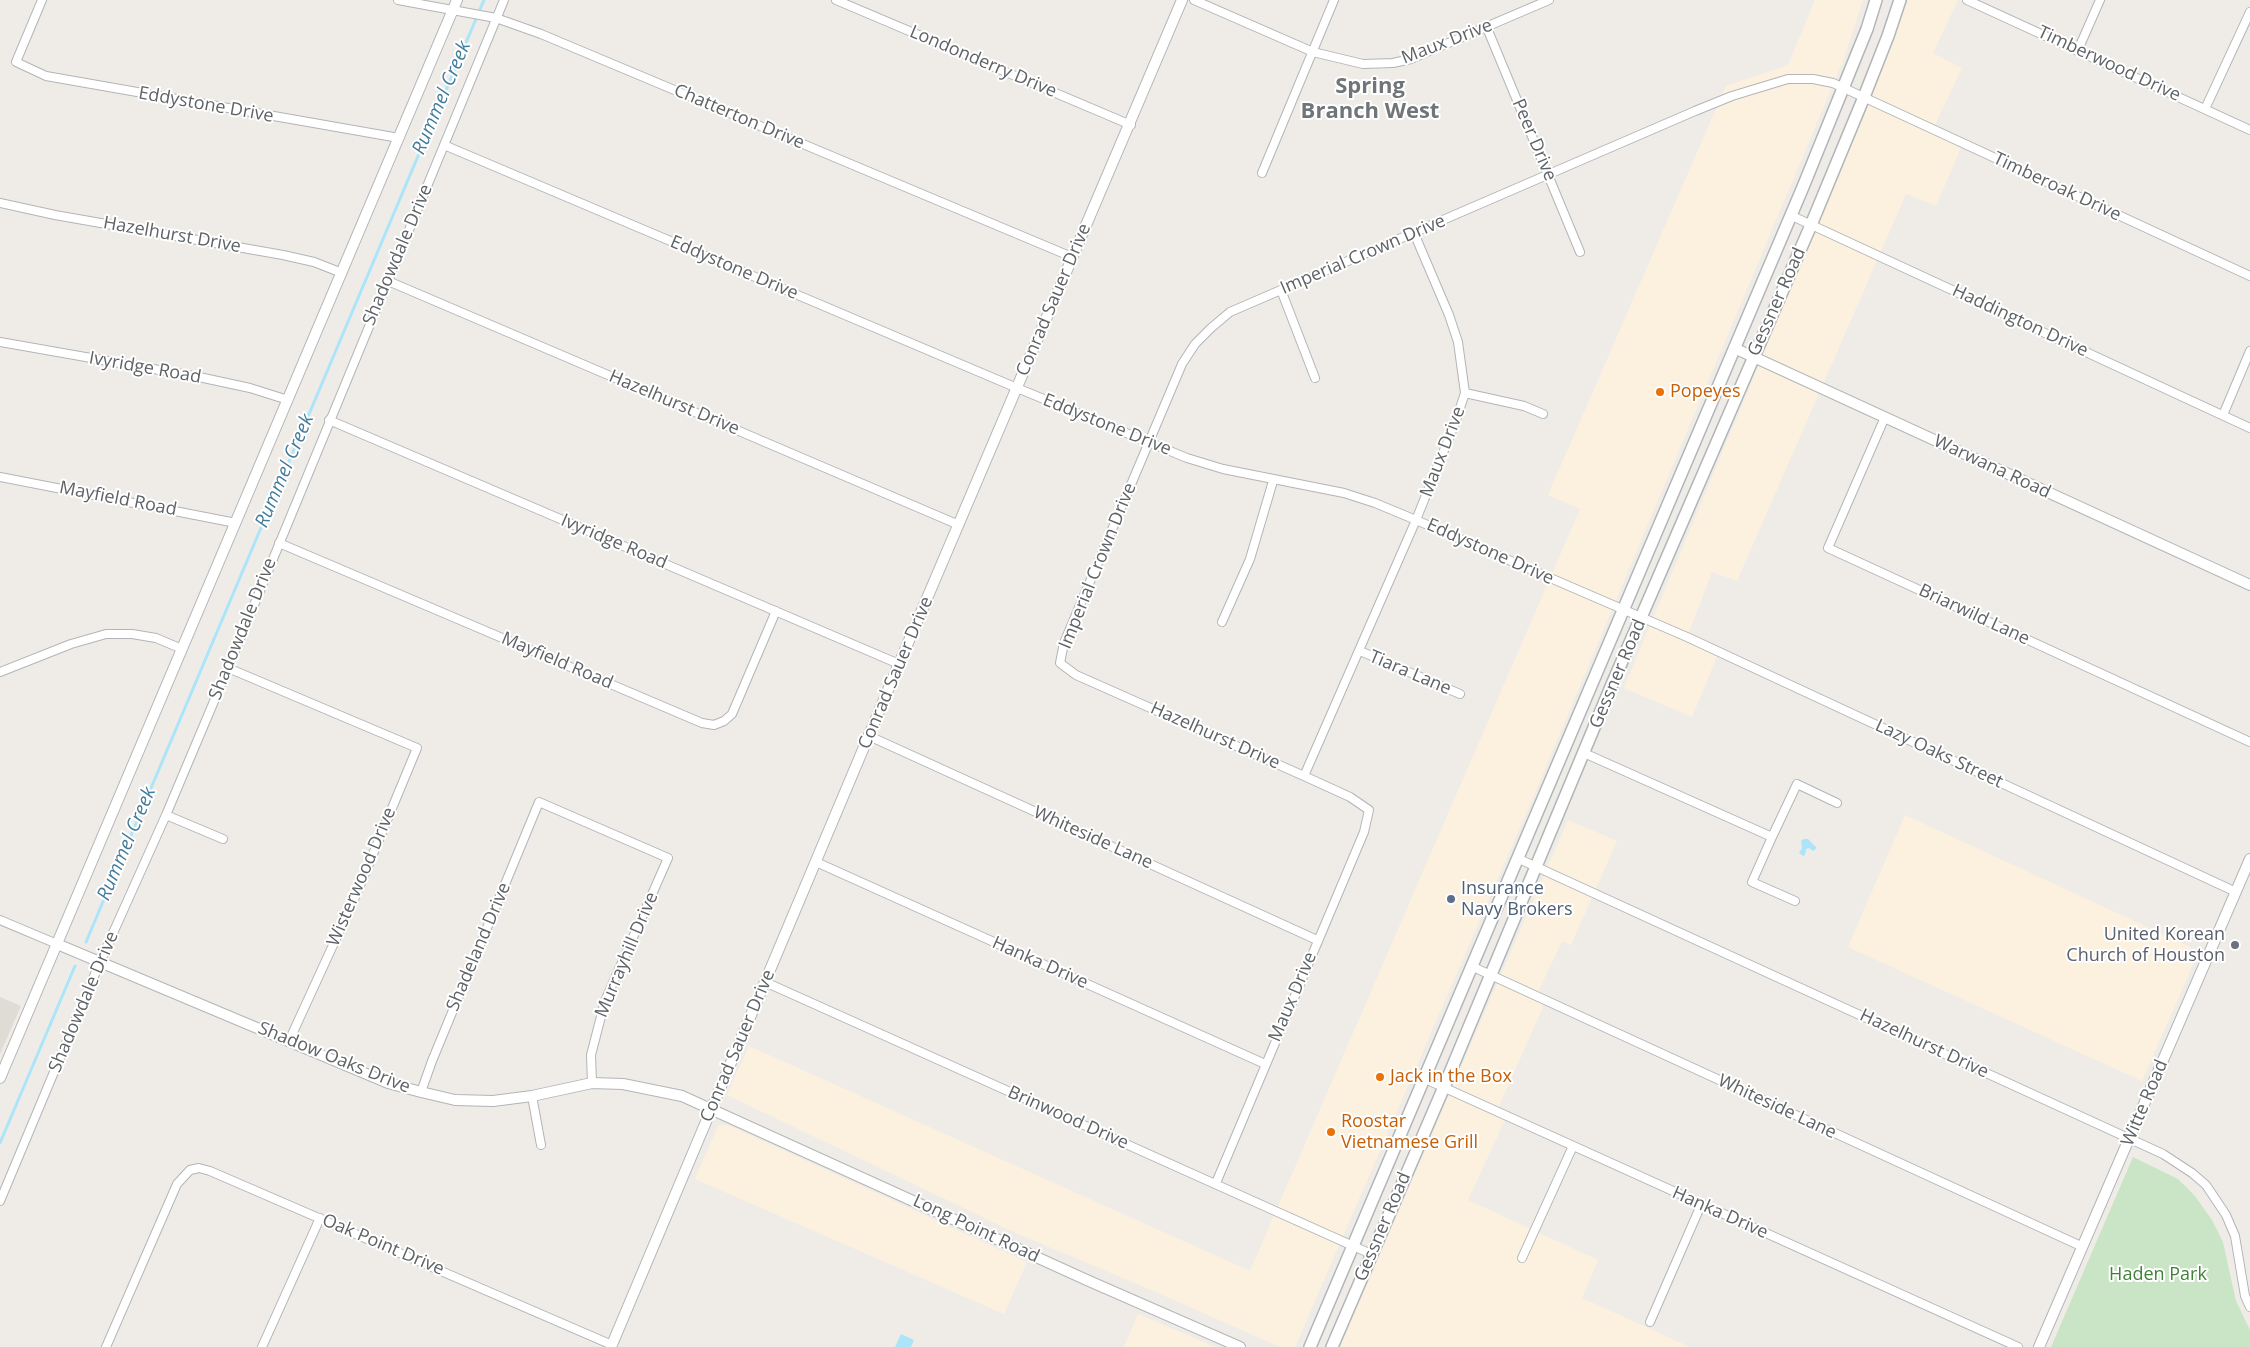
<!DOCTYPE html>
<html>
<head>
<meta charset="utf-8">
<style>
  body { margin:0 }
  canvas { display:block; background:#efece7 }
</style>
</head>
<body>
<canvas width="2250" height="1347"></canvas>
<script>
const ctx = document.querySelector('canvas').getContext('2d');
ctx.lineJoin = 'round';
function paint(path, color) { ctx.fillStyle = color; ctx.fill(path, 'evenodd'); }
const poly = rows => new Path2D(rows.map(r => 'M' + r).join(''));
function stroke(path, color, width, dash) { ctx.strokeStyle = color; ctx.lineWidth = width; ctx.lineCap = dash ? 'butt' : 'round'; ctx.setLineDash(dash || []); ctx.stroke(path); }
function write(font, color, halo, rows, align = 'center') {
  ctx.font = font + ' "Open Sans",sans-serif'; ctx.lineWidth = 4; ctx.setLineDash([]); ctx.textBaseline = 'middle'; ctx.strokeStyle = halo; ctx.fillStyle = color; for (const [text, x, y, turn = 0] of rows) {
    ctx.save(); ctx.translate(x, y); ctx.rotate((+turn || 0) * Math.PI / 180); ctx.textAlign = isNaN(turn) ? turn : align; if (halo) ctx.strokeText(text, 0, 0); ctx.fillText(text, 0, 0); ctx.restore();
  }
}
paint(poly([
  [1815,0,1863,0,1843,61,1531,802,1295,1347,1280,1347,1149,1289,1016,1233,727,1095,749,1046,1250,1271,1580,509,1548,495,1726,86,1788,65],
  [1908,0,1958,0,1933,53,1962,68,1933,129,1963,143,1936,206,1906,194,1737,581,1712,572,1687,637,1719,652,1692,717,1624,688,1880,75],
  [1905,815,2199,951,2142,1081,1848,947],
  [1568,820,1617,841,1571,945,1562,941,1539,990,1543,1007,1499,1106,1505,1120,1468,1200,1598,1260,1582,1298,1690,1347,1340,1347],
  [728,1125,1027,1262,1004,1314,695,1179,718,1126],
  [1138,1314,1215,1347,1124,1347]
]), '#fcf1df');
paint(poly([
  [0,997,21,1006,0,1054]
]), '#dfdcd5');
paint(poly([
  [2133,1157,2178,1179,2195,1196,2212,1220,2223,1242,2236,1301,2250,1330,2250,1347,2051,1347]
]), '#cae5c5');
paint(poly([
  [1804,839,1808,839,1817,848,1813,851,1809,848,1806,849,1805,855,1803,856,1799,853,1802,848,1801,841],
  [901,1334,914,1340,911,1347,895,1347]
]), '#ace5fa');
stroke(poly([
  [86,942,484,0],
  [0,1143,75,966]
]), '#ace5fa', 3);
const minor = poly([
  [42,0,16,62,46,76,399,138],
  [398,0,496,18,541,34,1072,257],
  [836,0,1131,125],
  [1194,0,1313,52,1363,64,1393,63,1411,59,1549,0],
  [1967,0,2250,130],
  [1487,28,1580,252],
  [2078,50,2100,0],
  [2205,109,2250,12],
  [444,145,1017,388,1187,458,1223,469,1344,493,1375,503,1416,520,1687,637,2236,892],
  [1262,173,1334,0],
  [0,203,55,215,283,255,314,262,342,273],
  [1790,215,2250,428],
  [388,281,959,525],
  [1281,290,1315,378],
  [0,342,199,377,250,388,288,400],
  [1465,393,1524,406,1543,414],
  [2223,415,2250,351],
  [1885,417,1828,548,2250,742],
  [329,420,899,664],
  [0,477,236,523],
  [279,543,702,723,714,725,724,721,732,714,776,611],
  [1222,622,1250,559,1273,481],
  [1360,651,1460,694],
  [228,668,417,748,356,895,289,1041],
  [0,672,71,644,106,634,132,634,156,638,182,649],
  [869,736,1317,940],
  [1584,753,1772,837,1797,784,1837,803],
  [1304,776,1416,520,1455,423,1465,393,1458,342,1449,315,1414,233],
  [166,815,223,839],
  [1772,837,1752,882,1795,901],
  [1517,858,2163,1154,2192,1173,2206,1185,2226,1215,2235,1236,2245,1296,2250,1307],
  [816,862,1265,1064],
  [0,920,57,944],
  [1471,966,2083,1247],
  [765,982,1371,1254],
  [1423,1078,2018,1347],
  [421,1092,432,1061,539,802,668,858,605,1001,591,1055,592,1083],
  [532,1096,541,1145],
  [1216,1183,1364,832,1369,810,1350,797,1304,776,1076,675,1060,663,1064,643,1182,364,1195,344,1211,328,1230,312,1695,111,1732,96,1788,79,1813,79,1833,83,2250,276],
  [0,1201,100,962,166,815,228,668,504,0],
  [1522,1258,1573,1146],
  [1650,1322,1701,1205],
  [106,1347,177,1184,190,1170,199,1168,210,1171,612,1345],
  [262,1347,320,1218]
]);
const tertiary = poly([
  [1734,348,2250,585],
  [57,944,388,1083,421,1092,455,1100,493,1101,532,1096,592,1083,623,1084,682,1096,1089,1281,1240,1347],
  [0,1078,457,0],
  [611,1347,899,664,1182,0],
  [2039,1347,2250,859]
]);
const secondary = poly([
  [1310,1347,1803,187,1867,29,1876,0],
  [1332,1347,1444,1087,1613,682,1811,225,1864,97,1888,36,1900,0]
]);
stroke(minor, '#b2b5b8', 10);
stroke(tertiary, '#b2b5b8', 12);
stroke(secondary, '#b1b5b8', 14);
stroke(minor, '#fff', 8);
stroke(tertiary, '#fff', 10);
stroke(secondary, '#fff', 11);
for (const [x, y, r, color] of [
  [1660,392,5,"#e8710a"],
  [1451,899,5,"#5c6f8a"],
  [2235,945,5,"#6b7280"],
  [1380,1077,5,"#e8710a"],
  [1331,1132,5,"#e8710a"]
]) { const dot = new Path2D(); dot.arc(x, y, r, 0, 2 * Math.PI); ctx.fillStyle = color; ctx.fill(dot); stroke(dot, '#fff', 2); }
write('18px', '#5e6366', '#fff', [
  ["Maux Drive",1447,42,-21],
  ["Londonderry Drive",983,62,23],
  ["Timberwood Drive",2109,64,25],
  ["Eddystone Drive",206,105,10],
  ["Chatterton Drive",739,117,23],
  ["Peer Drive",1534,140,67],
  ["Timberoak Drive",2057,187,25],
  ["Hazelhurst Drive",172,235,10],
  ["Shadowdale Drive",398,255,-67],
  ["Imperial Crown Drive",1363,255,-23],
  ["Eddystone Drive",734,268,23],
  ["Conrad Sauer Drive",1054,300,-67],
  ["Gessner Road",1777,302,-66],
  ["Haddington Drive",2020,321,25],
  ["Ivyridge Road",145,368,10],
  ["Hazelhurst Drive",674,403,23],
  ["Eddystone Drive",1107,425,22],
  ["Maux Drive",1443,452,-69],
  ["Warwana Road",1992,467,25],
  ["Mayfield Road",118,499,11],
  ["Ivyridge Road",614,542,23],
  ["Eddystone Drive",1490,552,24],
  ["Imperial Crown Drive",1098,566,-68],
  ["Briarwild Lane",1974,615,25],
  ["Shadowdale Drive",243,629,-68],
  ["Mayfield Road",557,661,23],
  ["Conrad Sauer Drive",896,673,-67],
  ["Tiara Lane",1410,673,23],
  ["Gessner Road",1618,674,-67],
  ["Hazelhurst Drive",1215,736,24],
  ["Lazy Oaks Street",1939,754,25],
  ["Whiteside Lane",1093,838,24],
  ["Wisterwood Drive",362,877,-67],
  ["Shadeland Drive",479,947,-67],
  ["Murrayhill Drive",627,955,-67],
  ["Hanka Drive",1040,963,24],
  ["Maux Drive",1293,997,-67],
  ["Shadowdale Drive",84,1002,-67],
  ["Hazelhurst Drive",1924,1044,25],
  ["Conrad Sauer Drive",738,1046,-67],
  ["Shadow Oaks Drive",334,1058,22],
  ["Witte Road",2145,1103,-67],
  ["Whiteside Lane",1777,1107,25],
  ["Brinwood Drive",1068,1118,24],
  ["Hanka Drive",1720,1213,24],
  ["Gessner Road",1383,1227,-67],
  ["Long Point Road",976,1229,25],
  ["Oak Point Drive",383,1245,23]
]);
write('18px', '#c56008', '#fff', [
  ["Popeyes",1670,392],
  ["Jack in the Box",1390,1077],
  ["Roostar",1341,1122],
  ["Vietnamese Grill",1341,1143]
], 'left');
write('18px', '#4e5e75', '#fff', [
  ["Insurance",1461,889],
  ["Navy Brokers",1461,910]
], 'left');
write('18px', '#5b616d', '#fff', [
  ["United Korean",2225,935],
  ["Church of Houston",2225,956]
], 'right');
write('18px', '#42813a', '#fff', [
  ["Haden Park",2158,1275]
]);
write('italic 19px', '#437c9b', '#fff', [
  ["Rummel Creek",442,98,-67],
  ["Rummel Creek",285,471,-67],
  ["Rummel Creek",127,844,-67]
]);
write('bold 22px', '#6f7578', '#fff', [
  ["Spring",1370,87],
  ["Branch West",1370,112]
]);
</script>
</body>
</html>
